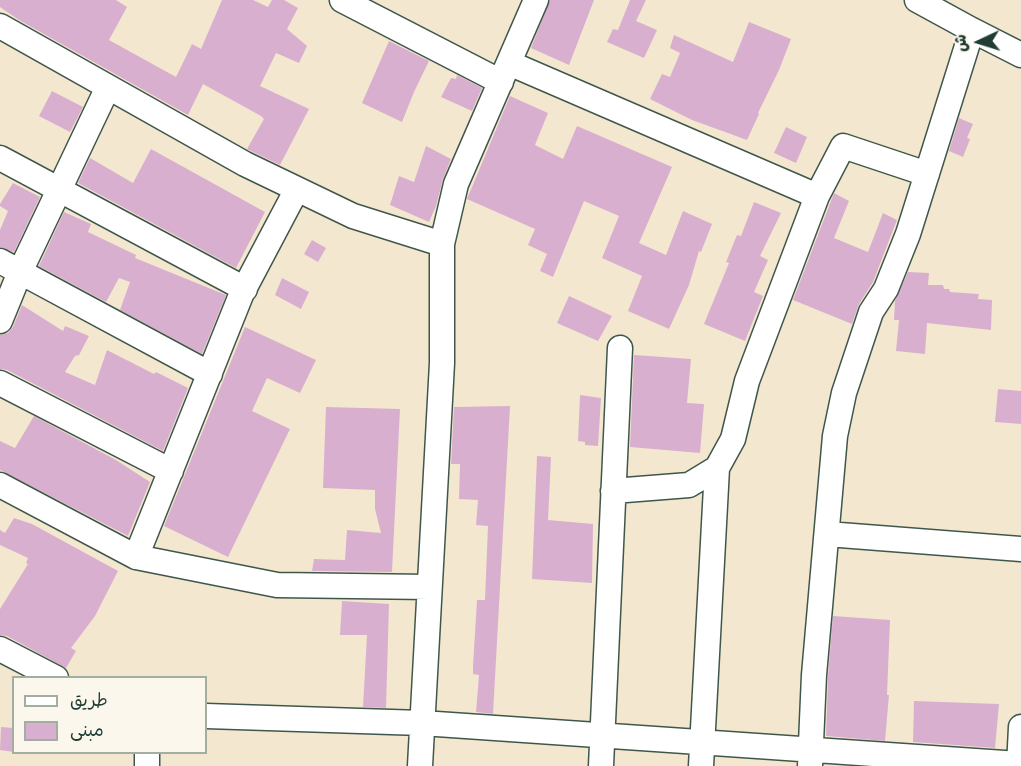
<!DOCTYPE html>
<html>
<head>
<meta charset="utf-8">
<style>
  body { margin:0 }
  #map { position:relative; width:1021px; height:766px; overflow:hidden; background:#f3e8cf; font-family:Caveat,"Playpen Sans Arabic",sans-serif }
  canvas { display:block }
  .legend { position:absolute; left:12px; top:676px; width:195px; height:78px; box-sizing:border-box; background:#fbf7ec; border:2px solid #a3ada2; margin:0; padding:8px 10px; list-style:none; font-size:18px; color:#1f3d34 }
  .legend li { display:flex; align-items:center; gap:12px; height:30px }
  .legend b { width:30px; border:2px solid #a3ada2 }
  .north { position:absolute; left:949px; top:12px; width:60px; height:60px; -webkit-text-stroke:4px #fbf7ec; paint-order:stroke; rotate:266deg; font-size:16px; font-weight:700; line-height:24px; text-align:center; color:#1f3d34 }
  .north::after { content:''; display:block; margin:auto; width:21px; height:27px; background:#1f3d34; clip-path:polygon(50% 0,100% 100%,50% 72%,0 100%) }
</style>
</head>
<body>
<div id="map">
<canvas width="1021" height="766"></canvas>
<ul class="legend">
<li><b style="height:8px;background:#fff"></b>طريق</li>
<li><b style="height:16px;background:#d9afcf"></b>مبنى</li>
</ul>
<div class="north">ش</div>
</div>
<script>
const ctx = document.querySelector('canvas').getContext('2d');
ctx.lineJoin = 'round';
function paint(path, color) { ctx.fillStyle = color; ctx.fill(path, 'evenodd'); }
const poly = rows => new Path2D(rows.map(r => 'M' + r).join(''));
function stroke(path, color, width, dash) { ctx.strokeStyle = color; ctx.lineWidth = width; ctx.lineCap = dash ? 'butt' : 'round'; ctx.setLineDash(dash || []); ctx.stroke(path); }
paint(poly([
  [0,0,116,0,127,7,109,40,176,77,192,44,201,49,222,0,253,0,268,7,272,0,284,0,298,8,287,29,307,46,299,63,276,53,260,86,309,109,280,165,247,149,264,119,261,116,203,84,188,115,19,20,0,7],
  [550,0,594,0,569,65,531,48],
  [630,0,646,0,636,21,657,30,644,58,607,42,613,29,618,30],
  [749,22,791,39,779,70,758,113,759,114,747,140,692,120,650,99,662,74,670,77,680,53,670,48,674,35,733,62],
  [389,41,429,61,414,92,402,122,362,103],
  [457,75,482,88,472,111,441,97,451,78,456,79],
  [52,91,83,107,70,132,39,116],
  [510,96,548,113,535,145,563,159,577,126,672,167,639,243,666,255,683,211,712,224,701,252,699,251,689,285,669,329,628,311,642,276,602,258,619,216,584,201,553,277,540,271,547,254,528,245,535,229,467,199],
  [959,118,973,124,967,138,970,139,963,157,949,151],
  [786,127,807,137,796,163,774,153],
  [426,146,451,159,443,179,436,206,429,222,390,205,399,176,414,182],
  [151,149,265,212,236,268,78,183,90,158,133,183],
  [13,183,40,197,14,252,0,247,0,230,8,211,0,206,0,204],
  [834,193,849,201,834,238,868,252,883,213,897,220,873,282,859,304,852,324,793,300],
  [754,202,781,213,760,256,768,260,754,292,763,296,745,341,704,324,729,263,726,262,737,235,741,236],
  [64,212,91,224,88,232,136,255,135,258,226,295,202,354,120,310,130,282,119,278,106,302,39,266],
  [312,240,326,248,318,262,304,254],
  [908,272,929,273,928,285,943,285,944,289,949,289,950,292,979,294,978,299,992,300,991,330,927,323,925,354,896,351,899,320,894,320,895,301],
  [282,278,309,292,301,309,275,295],
  [569,296,612,316,598,341,557,323],
  [22,305,63,331,65,326,89,336,79,355,75,356,65,372,95,385,107,350,154,374,156,372,188,388,163,451,7,370,0,369,0,335,8,333,13,327],
  [245,327,316,360,300,393,267,378,252,411,290,429,228,557,164,526],
  [634,355,691,359,687,403,704,404,700,453,630,447],
  [998,389,1021,391,1021,424,995,422],
  [580,395,601,398,598,446,585,445,585,442,578,441],
  [510,406,493,714,476,712,479,675,473,674,473,666,477,600,485,600,488,526,476,525,478,500,459,499,460,464,451,464,454,407],
  [326,407,400,409,392,572,312,571,314,559,345,560,347,530,381,533,375,509,375,490,323,488],
  [34,416,116,460,150,482,128,536,0,470,0,441,15,448],
  [537,456,551,457,548,520,593,524,592,583,532,579],
  [14,518,32,524,118,571,95,616,71,648,76,651,66,668,7,636,0,635,0,609,28,564,26,563,28,558,0,545,0,530,5,533],
  [342,601,389,604,386,708,363,707,367,635,340,635],
  [833,616,890,620,887,695,889,695,885,741,826,736,828,676],
  [914,701,999,704,995,748,913,742],
  [1,727,14,728,14,752,0,750]
]), '#d9afcf');
const minor = poly([
  [342,0,501,82],
  [917,0,972,30,1021,55],
  [0,26,245,164,353,216,442,244],
  [509,63,817,196,843,146,927,174],
  [0,158,245,289],
  [0,261,210,374],
  [0,321,20,272,108,87],
  [0,383,171,471],
  [0,485,136,557,277,585,429,587],
  [613,491,689,485,717,468,733,439,747,381,817,196],
  [827,534,1021,549],
  [136,557,241,295,297,189],
  [0,649,56,678],
  [206,716,422,723,1019,764],
  [147,766,147,752],
  [420,766,442,363,442,244,456,184,536,0],
  [601,766,620,348],
  [701,766,717,468],
  [810,766,814,675,835,436,844,393,871,312,886,289,908,234,972,30],
  [1019,766,1021,727]
]);
stroke(minor, '#3f574b', 27);
stroke(minor, '#fff', 24);
</script>
</body>
</html>
